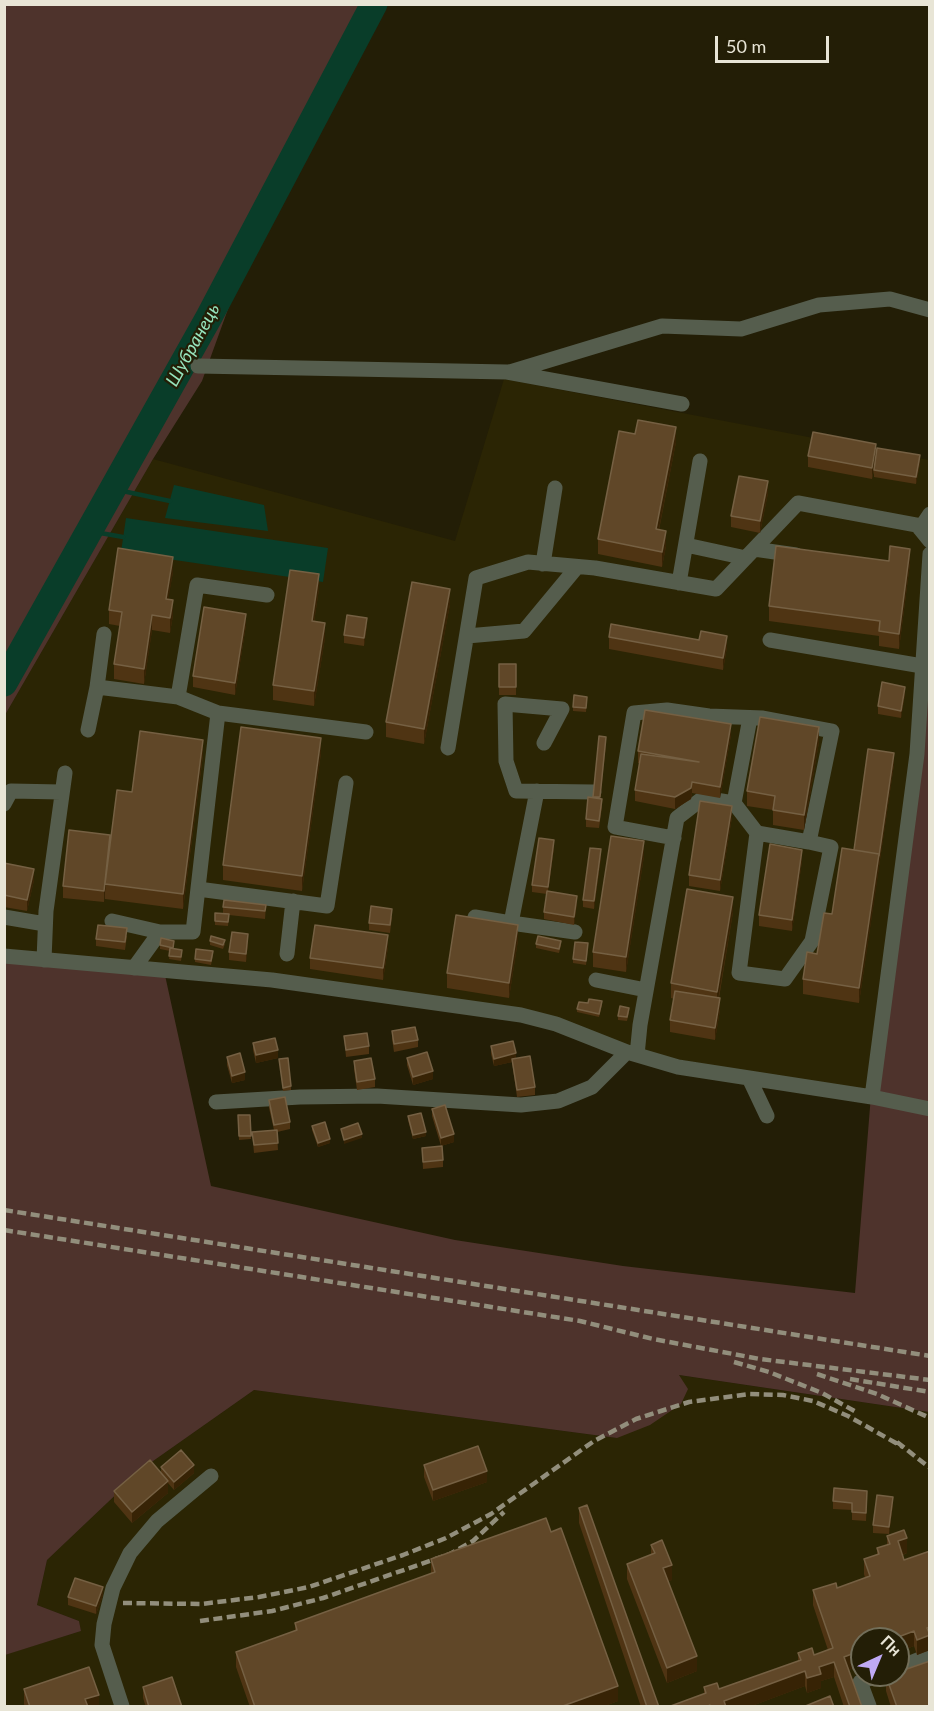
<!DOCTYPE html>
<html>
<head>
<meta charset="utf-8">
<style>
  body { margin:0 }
  #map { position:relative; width:934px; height:1711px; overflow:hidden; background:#231e06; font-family:Lato,sans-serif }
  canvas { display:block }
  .frame { position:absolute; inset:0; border:6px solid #e8e5d6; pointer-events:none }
  .north { position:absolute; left:850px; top:1627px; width:60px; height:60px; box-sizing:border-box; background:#231e06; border:2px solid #726e59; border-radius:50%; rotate:44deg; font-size:16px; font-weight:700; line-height:24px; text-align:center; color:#e8e5d6 }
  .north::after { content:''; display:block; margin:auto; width:21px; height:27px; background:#bfa9f4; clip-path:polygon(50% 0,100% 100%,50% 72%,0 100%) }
  .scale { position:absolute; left:715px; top:36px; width:114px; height:27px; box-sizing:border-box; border:3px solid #e8e5d6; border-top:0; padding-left:8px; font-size:18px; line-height:21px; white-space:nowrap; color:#e8e5d6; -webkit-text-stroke:4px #231e06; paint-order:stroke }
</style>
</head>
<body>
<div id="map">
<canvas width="934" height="1711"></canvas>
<div class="frame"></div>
<div class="north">Пн</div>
<div class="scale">50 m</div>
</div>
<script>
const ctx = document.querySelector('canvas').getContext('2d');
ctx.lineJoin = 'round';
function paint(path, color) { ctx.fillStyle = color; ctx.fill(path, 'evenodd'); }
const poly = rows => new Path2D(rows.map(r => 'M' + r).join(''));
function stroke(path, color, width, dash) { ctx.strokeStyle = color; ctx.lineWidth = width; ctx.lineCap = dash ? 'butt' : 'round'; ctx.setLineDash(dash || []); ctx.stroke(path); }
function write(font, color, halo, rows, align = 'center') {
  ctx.font = font + ' Lato,sans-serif'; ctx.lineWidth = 4.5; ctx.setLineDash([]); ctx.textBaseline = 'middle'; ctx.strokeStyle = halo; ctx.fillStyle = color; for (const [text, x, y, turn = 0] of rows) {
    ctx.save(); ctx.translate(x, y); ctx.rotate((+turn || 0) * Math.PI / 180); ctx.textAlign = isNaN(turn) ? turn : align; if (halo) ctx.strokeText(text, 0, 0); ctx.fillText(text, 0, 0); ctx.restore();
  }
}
paint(poly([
  [504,379,929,460,929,518,913,752,871,1095,643,1053,558,1022,5,953,5,715,153,459,455,541],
  [678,1375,929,1412,929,1706,5,1706,4,1655,81,1631,79,1621,37,1605,47,1560,146,1466,254,1390,617,1438],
  [862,1639,898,1639,898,1675,862,1675]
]), '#2b2504');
paint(poly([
  [4,5,375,5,266,204,202,381,153,459,5,715],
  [929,518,929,1412,679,1375,688,1389,681,1404,650,1425,617,1438,254,1390,146,1466,47,1560,37,1605,79,1621,81,1631,5,1655,4,953,163,966,211,1186,455,1240,623,1266,855,1293,871,1095,913,752]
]), '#4e332c');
paint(poly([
  [174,485,264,505,268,531,165,518],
  [126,518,328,548,323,582,121,552]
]), '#093d29');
stroke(poly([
  [113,489,170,501],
  [89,531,123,537]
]), '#093d29', 4.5);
stroke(poly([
  [4,683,209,317,374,4]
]), '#093d29', 27);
stroke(poly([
  [198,366,507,372,682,404],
  [510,372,662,326,741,329,819,305,890,299,930,310],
  [920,529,930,514],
  [686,545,746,558],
  [754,549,796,555],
  [543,564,555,488],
  [679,583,700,461],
  [104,634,97,687,178,697,218,713,193,932,160,932,112,921],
  [467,636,524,631,577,567],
  [770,640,922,666],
  [178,697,197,585,267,595],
  [218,713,366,732],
  [88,730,97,687],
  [544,743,562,709,505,704,506,761,516,791,594,792],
  [448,748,476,578,528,562,595,568,716,589,798,503,917,525,930,541],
  [537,791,511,923,575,932],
  [734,803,750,718],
  [4,804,11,791,61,792],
  [757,833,809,842],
  [198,889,327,906,346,783],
  [4,917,45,924],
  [475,917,511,923],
  [287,954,293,901],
  [4,956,272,980,521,1015,556,1024,627,1052,678,1067,872,1097,930,1109],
  [44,960,46,911,65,773],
  [134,968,160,932],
  [596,980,646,990],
  [637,1055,640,1025,677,818,703,798,734,803,757,833,739,973,785,979,812,941,831,847,809,842,832,731,763,718,709,716,667,710,634,713,615,827,674,838],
  [749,1078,767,1116],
  [872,1097,917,754,930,554],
  [216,1102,300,1097,377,1096,521,1105,558,1101,592,1087,627,1052],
  [898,1668,930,1655],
  [122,1706,102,1645,104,1624,113,1588,130,1553,157,1521,211,1476],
  [869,1706,860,1682,879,1675]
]), '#555d4d', 15);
stroke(poly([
  [4,1210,930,1356],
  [4,1230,580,1321,653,1339,760,1359,930,1380],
  [734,1362,769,1372,822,1393,858,1413],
  [817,1374,877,1394,930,1418],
  [850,1379,930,1392],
  [897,1442,930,1468],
  [123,1603,201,1604,259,1597,309,1587,403,1555,446,1538,491,1514,594,1441,636,1419,689,1402,750,1394,783,1395,813,1401,848,1416,903,1447],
  [200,1621,272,1611,323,1598,450,1554,473,1541,504,1512]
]), '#928e7c', 4.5, [9, 4.5]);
paint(poly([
  [676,442,659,530,666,546,662,567,598,554,598,539],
  [876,453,920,463,916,484,874,477,874,471,872,479,808,467,808,456],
  [768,493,760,533,731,527,731,516],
  [910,563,899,649,879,646,879,636,769,621,769,606],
  [173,572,168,599,173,615,170,633,152,630,144,684,114,679,114,664,120,626,109,624,109,610],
  [319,589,314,622,325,638,314,706,273,700,273,685],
  [450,604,424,744,386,737,386,722],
  [246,625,235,695,193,687,193,676],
  [367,625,364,646,344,643,344,635],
  [609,637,727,647,723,670,609,649],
  [499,664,516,664,516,695,499,695],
  [905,694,901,718,878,714,878,706],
  [587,697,586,712,573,711,573,707],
  [731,735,720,798,692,793,691,799,675,809,635,801,635,790,640,763,638,763,638,751],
  [599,736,606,744,600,799,602,807,599,828,586,827,586,819,593,798],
  [819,742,804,830,773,825,773,810,747,806,747,791],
  [321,753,302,891,223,880,223,865],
  [203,755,183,909,105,899,105,889,104,902,63,898,63,886,110,846,132,792],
  [894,764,859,1003,803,994,803,979,817,954,854,850],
  [732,817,720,891,689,886,689,875],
  [554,848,548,891,577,903,574,925,544,919,544,912,547,894,532,892,532,885],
  [644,856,626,972,593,967,593,952],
  [601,857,594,909,583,907,583,900],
  [802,861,792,931,759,926,759,915],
  [4,863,34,880,27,911,4,907],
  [266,905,265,919,229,915,228,926,215,925,215,913,223,914,223,907],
  [733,912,719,998,720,1010,715,1040,670,1032,670,1020,674,999,671,998,671,983],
  [392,917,390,933,369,930,369,923],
  [127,936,125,950,96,946,96,939],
  [518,940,509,998,447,988,447,973],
  [210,941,225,944,223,949,210,945],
  [248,942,246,962,229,960,229,952],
  [536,944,561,945,559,953,536,948],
  [160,945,174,945,173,949,182,954,181,961,169,959,170,951,160,949],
  [388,947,383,980,310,969,310,958],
  [588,947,586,965,573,963,573,959],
  [213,955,211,965,195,962,195,959],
  [588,1003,602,1005,599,1017,577,1012,577,1009],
  [629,1012,627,1021,618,1020,618,1016],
  [392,1031,418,1040,418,1047,394,1052,392,1039],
  [344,1036,369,1046,369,1054,346,1057],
  [253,1043,278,1058,256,1063,253,1050],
  [491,1046,516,1058,535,1087,535,1095,517,1097,512,1062,494,1066,491,1054],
  [227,1057,245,1080,232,1083,227,1065],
  [407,1058,433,1079,413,1085,407,1065],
  [279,1059,291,1086,291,1090,283,1091],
  [354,1061,375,1079,375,1087,357,1090,354,1069],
  [269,1100,290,1122,290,1129,277,1132,278,1150,254,1153,252,1132,274,1130,269,1108],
  [432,1109,454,1142,441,1146,432,1116],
  [238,1115,250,1115,251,1139,239,1140],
  [408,1116,426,1136,413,1139,408,1120],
  [312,1126,330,1143,318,1147,312,1130],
  [422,1148,443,1160,443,1167,423,1169],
  [424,1465,487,1482,433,1501,424,1477],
  [161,1467,194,1473,174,1490,168,1483,168,1493,132,1523,114,1502,114,1491,161,1473],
  [867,1498,866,1521,852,1520,852,1510,833,1509,833,1501],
  [893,1504,889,1534,873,1533,873,1525],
  [579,1508,659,1707,641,1707,579,1523],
  [887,1536,907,1553,903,1555,904,1560,930,1551,930,1650,917,1655,914,1646,898,1652,898,1639,862,1639,862,1665,849,1670,862,1707,844,1707,834,1677,821,1681,821,1688,807,1693,805,1686,749,1707,668,1707,704,1694,704,1687,719,1689,798,1662,798,1653,814,1655,828,1650,813,1605,813,1590,837,1588,865,1578,864,1574,864,1559,877,1555,877,1548,887,1545],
  [651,1545,672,1580,668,1581,697,1671,667,1683,627,1579,627,1564,651,1555],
  [431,1559,618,1701,602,1707,250,1707,236,1667,236,1652,295,1631,295,1623,431,1574],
  [103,1595,96,1614,68,1605,68,1597],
  [886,1676,930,1707,891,1707,886,1691],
  [143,1687,182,1707,146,1707,143,1698],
  [24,1689,99,1707,25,1707,24,1704]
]), '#4f3413');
paint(poly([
  [676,427,676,442,656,544,656,529],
  [876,444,876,455,872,479,872,468],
  [920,455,920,463,916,484,916,477],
  [768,481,768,493,760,533,760,521],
  [666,531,666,546,662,567,662,552],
  [910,549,910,563,899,649,899,634],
  [173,557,173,572,166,614,166,599],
  [319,574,319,589,312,636,312,621],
  [450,589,450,604,424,744,424,729],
  [173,600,173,615,170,633,170,618],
  [246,614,246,625,235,695,235,683],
  [152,615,152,630,144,684,144,669],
  [367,618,367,625,364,646,364,638],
  [325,623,325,638,314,706,314,691],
  [727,636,727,647,723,670,723,658],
  [905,687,905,694,901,718,901,711],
  [731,724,731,735,720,798,720,787],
  [819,727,819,742,804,830,804,815],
  [606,737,606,744,600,805,600,797],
  [321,738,321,753,302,891,302,876],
  [203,740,203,755,183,909,183,894],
  [894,753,894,764,879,867,879,856],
  [692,782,692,793,691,799,675,809,675,797],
  [732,806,732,817,720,891,720,880],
  [110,835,110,846,104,902,104,891],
  [554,840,554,848,548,894,548,887],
  [644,841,644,856,626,972,626,957],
  [601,849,601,857,594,909,594,901],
  [802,850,802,861,792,931,792,920],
  [879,854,879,869,859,1003,859,988],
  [34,869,34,880,27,911,27,900],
  [577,896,577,903,574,925,574,917],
  [733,897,733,912,717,1006,717,992],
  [518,925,518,940,509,998,509,983],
  [248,934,248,942,246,962,246,954],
  [388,935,388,947,383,980,383,968],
  [720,998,720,1010,715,1040,715,1028],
  [278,1050,278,1058,256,1063,256,1055],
  [516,1053,516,1061,512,1059,512,1062,494,1066,494,1059],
  [433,1071,433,1079,413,1085,413,1077],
  [245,1072,245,1080,232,1083,232,1076],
  [426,1132,426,1136,413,1139,413,1135],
  [362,1134,362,1138,344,1144,344,1140],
  [454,1134,454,1142,441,1146,441,1138],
  [330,1139,330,1143,318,1147,318,1143],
  [194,1465,194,1473,174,1490,174,1482],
  [487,1471,487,1482,433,1501,433,1490],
  [168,1481,168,1493,132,1523,132,1512],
  [893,1497,893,1504,889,1534,889,1527],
  [907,1538,907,1553,898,1556,898,1541],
  [672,1565,672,1580,663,1583,663,1568],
  [103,1587,103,1595,96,1614,96,1606],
  [930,1627,930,1650,917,1655,917,1640,927,1628],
  [914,1631,914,1646,898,1652,898,1639,893,1639],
  [862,1650,862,1665,844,1672,844,1657],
  [697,1656,697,1671,667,1683,667,1668],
  [834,1662,834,1677,821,1681,821,1688,807,1693,807,1678,819,1667],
  [805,1671,805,1686,749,1707,724,1707,724,1701],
  [618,1686,618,1701,602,1707,560,1707],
  [99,1695,99,1707,85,1707,85,1699]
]), '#372305');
const building = poly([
  [638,420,676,427,656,529,666,531,662,552,598,539,619,431,635,434,638,420],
  [813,432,876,444,872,468,808,456,813,432],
  [877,448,920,455,916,477,874,470,877,448],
  [739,476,768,481,760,521,731,516,739,476],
  [776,546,889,561,890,546,910,549,899,634,879,631,880,621,769,606,776,546],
  [118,548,173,557,166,599,173,600,170,618,152,615,144,669,114,664,122,612,109,610,118,548],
  [290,570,319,574,312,621,325,623,314,691,273,685,290,570],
  [412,582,450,589,424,729,386,722,412,582],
  [204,607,246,614,235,683,193,676,204,607],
  [347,615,367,618,364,638,344,635,347,615],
  [611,624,699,640,701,631,727,636,723,658,609,637,611,624],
  [499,664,516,664,516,687,499,687,499,664],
  [882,682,905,687,901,711,878,706,882,682],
  [574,695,587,697,586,708,573,707,574,695],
  [645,710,731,724,720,787,692,782,691,788,675,797,635,790,641,754,699,762,638,751,645,710],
  [760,717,819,727,804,815,773,810,775,796,747,791,760,717],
  [241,727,321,738,302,876,223,865,241,727],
  [140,731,203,740,183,894,105,884,117,790,132,792,140,731],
  [599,736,606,737,600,797,593,797,599,736],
  [868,749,894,753,879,856,879,854,854,850,868,749],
  [588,797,602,799,599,821,586,819,588,797],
  [700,801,732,806,720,880,689,875,700,801],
  [69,830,110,835,104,891,63,886,69,830],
  [611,836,644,841,626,957,593,952,611,836],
  [539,838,554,840,548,887,532,885,539,838],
  [770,844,802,850,792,920,759,915,770,844],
  [590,848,601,849,594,901,583,900,590,848],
  [842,848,879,854,859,988,803,979,807,952,817,954,824,913,832,914,842,848],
  [4,863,34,869,27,900,4,895,4,863],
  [687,889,733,897,717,992,671,983,687,889],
  [547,891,577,896,574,917,544,912,547,891],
  [224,900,266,905,265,911,223,907,224,900],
  [371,906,392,909,390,925,369,923,371,906],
  [215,913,229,914,228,922,215,921,215,913],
  [456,915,518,925,509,983,447,973,456,915],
  [98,925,127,928,125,942,96,939,98,925],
  [315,925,388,935,383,968,310,958,315,925],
  [232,932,248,934,246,954,229,952,232,932],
  [211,936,225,940,223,945,210,941,211,936],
  [538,936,561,941,559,949,536,944,538,936],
  [161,938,174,941,173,948,160,945,161,938],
  [575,942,588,943,586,961,573,959,575,942],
  [170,948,182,950,181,957,169,956,170,948],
  [196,949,213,951,211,961,195,959,196,949],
  [675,991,720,998,715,1028,670,1020,675,991],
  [589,999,602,1001,599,1014,577,1009,579,1002,588,1003,589,999],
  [620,1006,629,1008,627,1017,618,1016,620,1006],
  [415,1027,418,1040,394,1044,392,1031,415,1027],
  [367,1033,369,1046,346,1050,344,1036,367,1033],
  [275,1038,278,1050,256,1055,253,1043,275,1038],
  [513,1041,516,1053,494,1059,491,1046,513,1041],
  [427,1052,433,1071,413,1077,407,1058,427,1052],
  [240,1053,245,1072,232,1076,227,1057,240,1053],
  [530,1056,535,1087,517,1090,512,1059,530,1056],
  [288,1058,291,1086,283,1088,279,1059,288,1058],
  [371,1058,375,1079,357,1082,354,1061,371,1058],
  [285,1097,290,1122,274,1125,269,1100,285,1097],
  [445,1105,454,1134,441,1138,432,1109,445,1105],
  [421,1113,426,1132,413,1135,408,1116,421,1113],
  [238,1115,250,1115,251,1136,239,1136,238,1115],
  [325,1122,330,1139,318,1143,312,1126,325,1122],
  [358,1123,362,1134,344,1140,341,1129,358,1123],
  [277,1130,278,1143,254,1145,252,1132,277,1130],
  [442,1146,443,1160,423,1162,422,1148,442,1146],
  [478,1446,487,1471,433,1490,424,1465,478,1446],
  [181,1450,194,1465,174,1482,161,1467,181,1450],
  [150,1460,168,1481,132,1512,114,1491,150,1460],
  [834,1488,867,1491,866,1513,852,1512,852,1503,833,1501,834,1488],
  [877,1495,893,1497,889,1527,873,1525,877,1495],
  [587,1505,659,1707,647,1707,579,1508,587,1505],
  [546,1518,551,1532,561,1528,618,1686,560,1707,255,1707,236,1652,297,1630,295,1623,435,1572,431,1559,546,1518],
  [904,1530,907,1538,898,1541,904,1560,930,1551,930,1627,927,1628,930,1635,917,1640,914,1631,893,1639,862,1639,862,1650,844,1657,862,1707,850,1707,834,1662,819,1667,821,1674,807,1678,805,1671,724,1701,726,1707,711,1707,710,1705,706,1707,668,1707,706,1693,704,1687,717,1683,719,1689,801,1660,798,1653,812,1648,814,1655,833,1648,813,1590,836,1583,837,1588,870,1576,864,1559,879,1554,877,1548,890,1544,887,1536,904,1530],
  [662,1540,672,1565,663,1568,697,1656,667,1668,627,1564,655,1553,651,1545,662,1540],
  [75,1578,103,1587,96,1606,68,1597,75,1578],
  [930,1661,930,1707,897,1707,886,1676,890,1675,898,1675,898,1672,930,1661],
  [89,1667,99,1695,85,1699,88,1707,30,1707,24,1689,89,1667],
  [172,1677,182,1707,149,1707,143,1687,172,1677],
  [830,1696,834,1707,803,1707,830,1696]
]);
paint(building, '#604728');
stroke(building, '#756043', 1.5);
write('italic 18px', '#96e4bd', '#231e06', [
  ["Шубранець",193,345,-61]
]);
</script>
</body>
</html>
